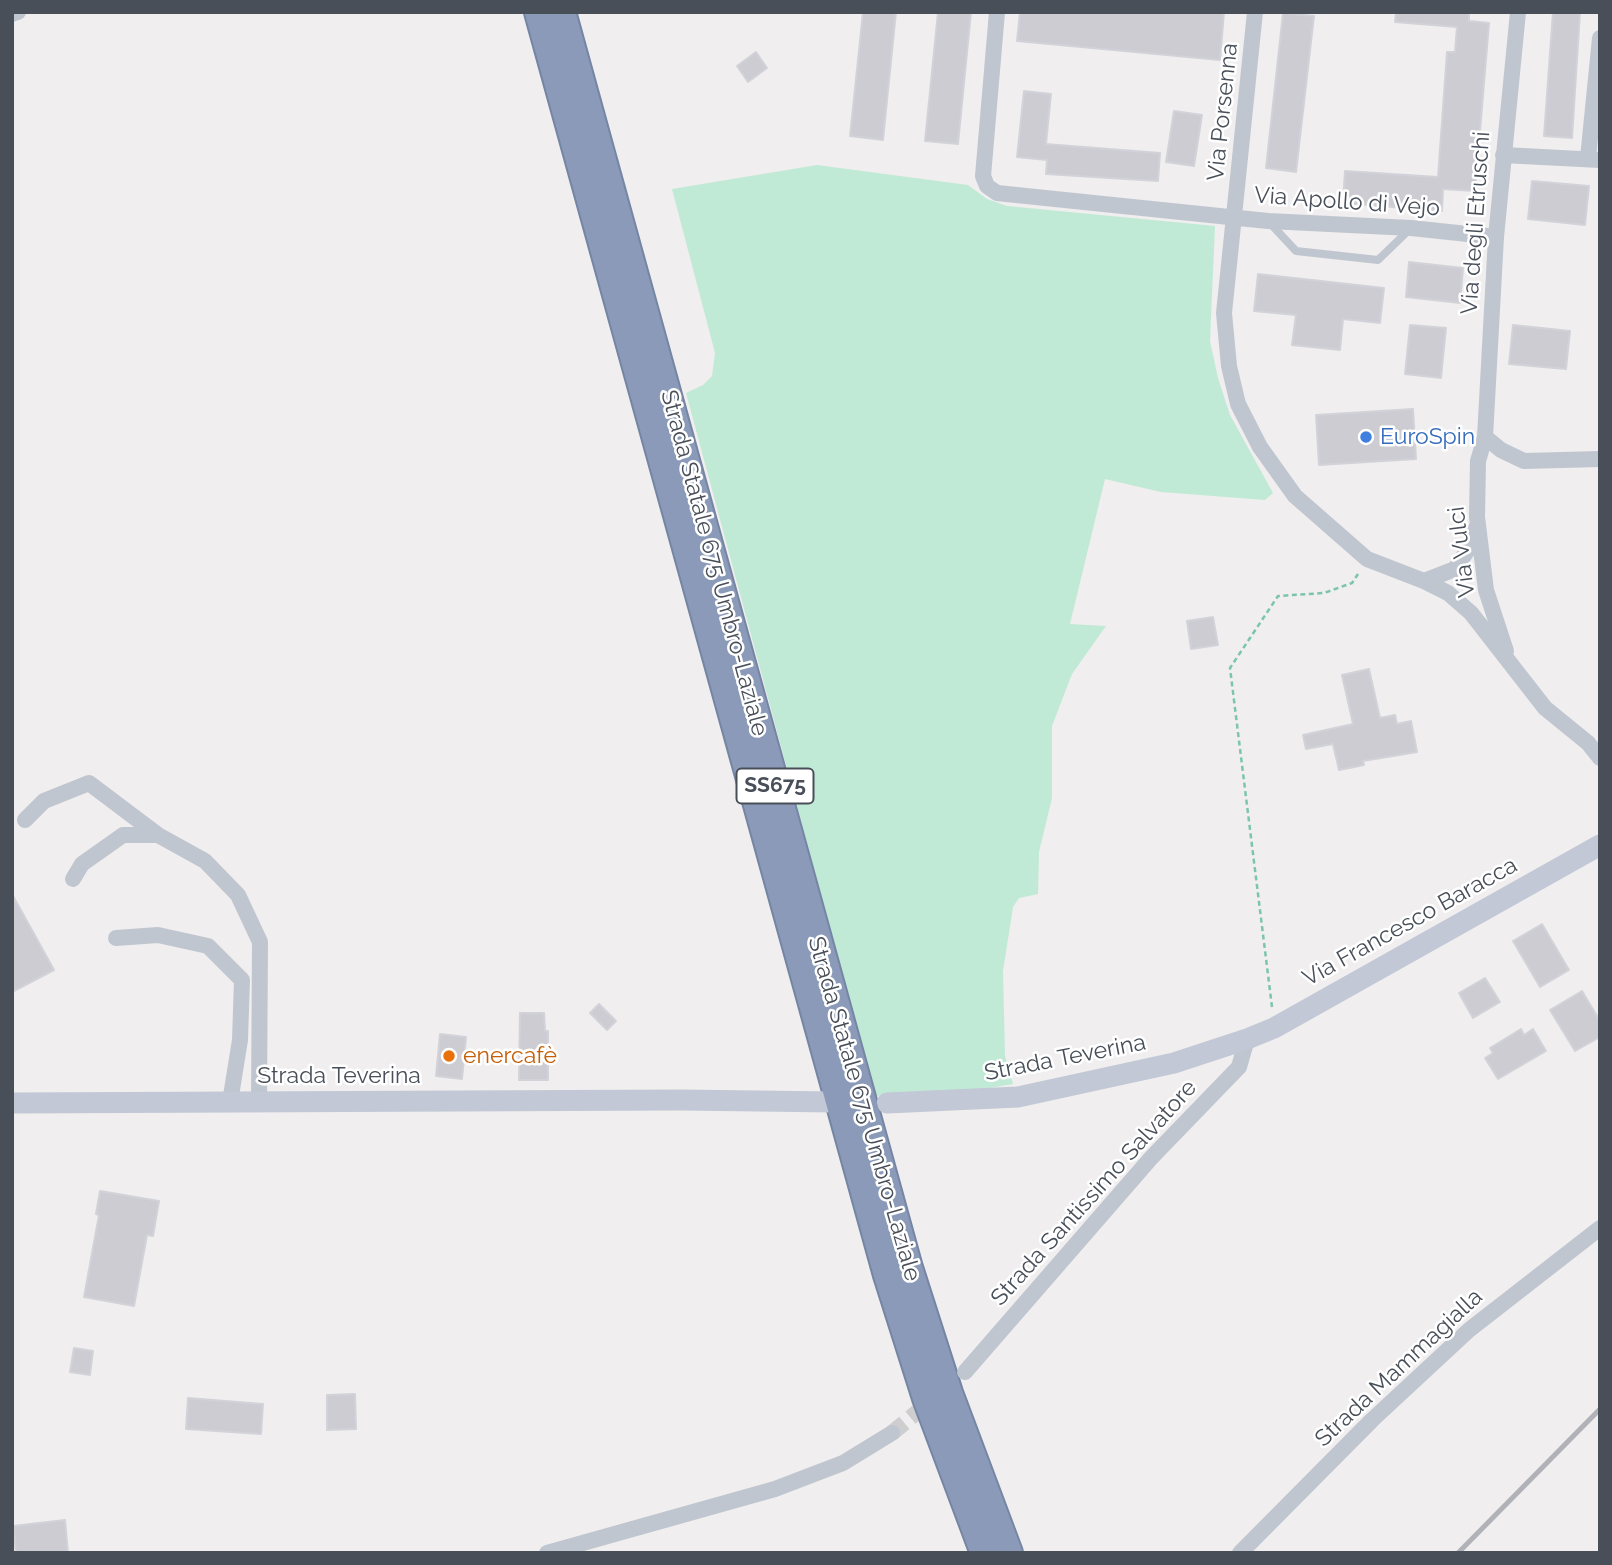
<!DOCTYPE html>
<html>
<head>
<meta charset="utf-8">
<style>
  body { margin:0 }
  #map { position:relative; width:1612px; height:1565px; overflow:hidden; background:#f0eeee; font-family:Raleway,sans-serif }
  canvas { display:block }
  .frame { position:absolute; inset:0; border:14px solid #484f59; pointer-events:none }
</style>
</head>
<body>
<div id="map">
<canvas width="1612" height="1565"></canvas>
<div class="frame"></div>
</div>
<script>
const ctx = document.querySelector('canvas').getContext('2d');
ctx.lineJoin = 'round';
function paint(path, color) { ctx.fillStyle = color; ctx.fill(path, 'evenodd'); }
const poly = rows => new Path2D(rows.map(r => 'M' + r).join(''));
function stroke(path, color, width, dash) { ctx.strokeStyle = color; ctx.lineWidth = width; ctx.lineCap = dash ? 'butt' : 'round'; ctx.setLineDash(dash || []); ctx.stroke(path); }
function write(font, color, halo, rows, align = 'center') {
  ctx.font = font + ' Raleway,sans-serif'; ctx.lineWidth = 5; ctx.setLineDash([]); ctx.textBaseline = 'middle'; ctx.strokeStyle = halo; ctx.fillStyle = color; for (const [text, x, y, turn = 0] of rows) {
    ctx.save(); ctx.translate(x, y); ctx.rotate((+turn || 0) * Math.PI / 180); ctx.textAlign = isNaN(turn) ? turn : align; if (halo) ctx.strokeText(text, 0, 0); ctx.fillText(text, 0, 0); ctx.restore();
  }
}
paint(poly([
  [817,165,968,185,987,199,1007,206,1215,226,1210,341,1218,378,1230,415,1273,493,1265,500,1161,492,1105,479,1070,624,1106,626,1072,674,1052,726,1052,798,1039,852,1038,894,1019,898,1013,907,1003,971,1005,1056,1013,1084,978,1090,875,1096,686,393,703,385,712,376,715,353,672,189]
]), '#c0ead6');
const building = poly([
  [863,12,896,12,883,140,850,136,863,12],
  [938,12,971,12,958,144,925,141,938,12],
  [1020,12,1224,12,1220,60,1017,41,1020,12],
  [1396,12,1469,12,1469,21,1489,23,1475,191,1443,189,1442,211,1343,203,1345,171,1438,177,1447,52,1455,52,1457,27,1395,22,1396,12],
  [1553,12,1580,12,1572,138,1544,136,1553,12],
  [1283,13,1314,16,1296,172,1266,168,1283,13],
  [756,52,767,68,748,82,737,66,756,52],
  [1024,91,1051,94,1046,144,1160,153,1158,181,1046,174,1047,160,1017,157,1024,91],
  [1174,111,1202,115,1194,166,1166,162,1174,111],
  [1532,181,1589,186,1585,225,1528,219,1532,181],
  [1409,262,1463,268,1460,303,1406,297,1409,262],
  [1258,274,1384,288,1380,323,1343,319,1340,350,1292,345,1296,315,1254,311,1258,274],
  [1410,325,1446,328,1441,378,1405,374,1410,325],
  [1513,325,1570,331,1566,369,1509,364,1513,325],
  [1413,409,1416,459,1319,465,1316,415,1413,409],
  [1213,617,1218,645,1191,649,1187,621,1213,617],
  [1369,669,1380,718,1395,715,1397,724,1411,721,1417,752,1363,761,1364,765,1339,770,1333,744,1306,749,1303,735,1353,724,1342,675,1369,669],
  [12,894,54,970,12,992,12,894],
  [1542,924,1569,970,1540,987,1513,941,1542,924],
  [1485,978,1500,1002,1473,1018,1459,993,1485,978],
  [1582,991,1600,1021,1600,1037,1575,1051,1550,1010,1582,991],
  [599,1004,616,1021,607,1030,590,1013,599,1004],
  [520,1013,544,1013,545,1031,548,1031,548,1080,519,1080,520,1013],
  [1521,1029,1524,1035,1533,1029,1546,1051,1498,1079,1485,1058,1493,1053,1490,1048,1521,1029],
  [440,1034,466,1037,462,1079,436,1076,440,1034],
  [100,1191,159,1201,153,1236,147,1235,134,1306,84,1297,99,1215,96,1214,100,1191],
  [74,1348,93,1351,90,1375,70,1372,74,1348],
  [355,1394,356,1429,327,1430,327,1395,355,1394],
  [188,1398,263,1404,261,1434,186,1429,188,1398],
  [65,1520,68,1553,16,1553,13,1526,65,1520]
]);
paint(building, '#ccccd2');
stroke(building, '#d2d3d9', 2);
stroke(poly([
  [892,1433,933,1399]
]), '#ceced0', 16, [16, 8]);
const highway = poly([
  [539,12,888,1275,927,1398,985,1553],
  [561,12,908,1268,948,1393,1008,1553]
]);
stroke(highway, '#7585a4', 32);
stroke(poly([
  [1272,1007,1230,668,1278,596,1324,593,1352,583,1358,574]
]), '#7bc5ab', 2.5, [5, 3.5]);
stroke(poly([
  [1268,221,1296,251,1378,260,1409,230]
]), '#c0c6cf', 8);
stroke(poly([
  [997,12,983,176,987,186,997,193,1268,221,1411,228,1496,237],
  [1255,12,1224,313,1229,366,1238,404,1260,447,1295,496,1367,559,1424,581,1448,593,1471,613,1545,708,1588,743,1600,758],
  [12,14,18,12],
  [1503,155,1600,160],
  [1588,158,1600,38],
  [1485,437,1501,450,1524,461,1600,459],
  [1424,581,1455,569,1471,545,1475,529],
  [1506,651,1486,590,1477,517,1478,461,1485,437,1496,237,1518,12],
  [25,820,44,801,89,783,158,835,205,861,238,895,260,942,259,1103],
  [73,879,82,864,123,835,158,835],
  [116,938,158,935,208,946,242,980,240,1040,230,1102],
  [965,1372,1151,1158,1239,1067,1247,1039],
  [547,1553,775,1489,843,1463,892,1433],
  [1240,1553,1372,1420,1469,1330,1600,1228]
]), '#c0c6cf', 16);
stroke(poly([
  [12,1103,681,1100,834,1102],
  [887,1103,1018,1097,1174,1063,1247,1039,1274,1028,1600,845]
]), '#c2c8d5', 21);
stroke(highway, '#8a9ab8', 28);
stroke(poly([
  [1458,1553,1600,1409]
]), '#b1b2b8', 5);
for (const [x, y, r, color] of [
  [1366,437,7,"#3f7fe0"],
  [449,1056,7,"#e8710a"]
]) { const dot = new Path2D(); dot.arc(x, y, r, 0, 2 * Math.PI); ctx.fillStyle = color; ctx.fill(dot); stroke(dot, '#fff', 2.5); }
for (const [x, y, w] of [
  [775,786,77]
]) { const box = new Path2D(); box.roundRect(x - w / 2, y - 17.5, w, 35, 5); ctx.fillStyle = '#fff'; ctx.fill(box); stroke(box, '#484f59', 2); }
write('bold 21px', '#484f59', null, [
  ["SS675",775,786]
]);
write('23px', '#484f59', '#fff', [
  ["Via Porsenna",1223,112,-84],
  ["Via Apollo di Vejo",1347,202,4],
  ["Via degli Etruschi",1476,223,-86],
  ["Via Vulci",1462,552,-97],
  ["Strada Statale 675 Umbro-Laziale",714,563,75],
  ["Via Francesco Baracca",1410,922,-29],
  ["Strada Teverina",1065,1058,-11],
  ["Strada Teverina",339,1076],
  ["Strada Statale 675 Umbro-Laziale",864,1109,74],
  ["Strada Santissimo Salvatore",1094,1193,-48],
  ["Strada Mammagialla",1399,1368,-43]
]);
write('23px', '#366cbe', '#fff', [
  ["EuroSpin",1380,437]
], 'left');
write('23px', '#c56008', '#fff', [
  ["enercafè",463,1056]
], 'left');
</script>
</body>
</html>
